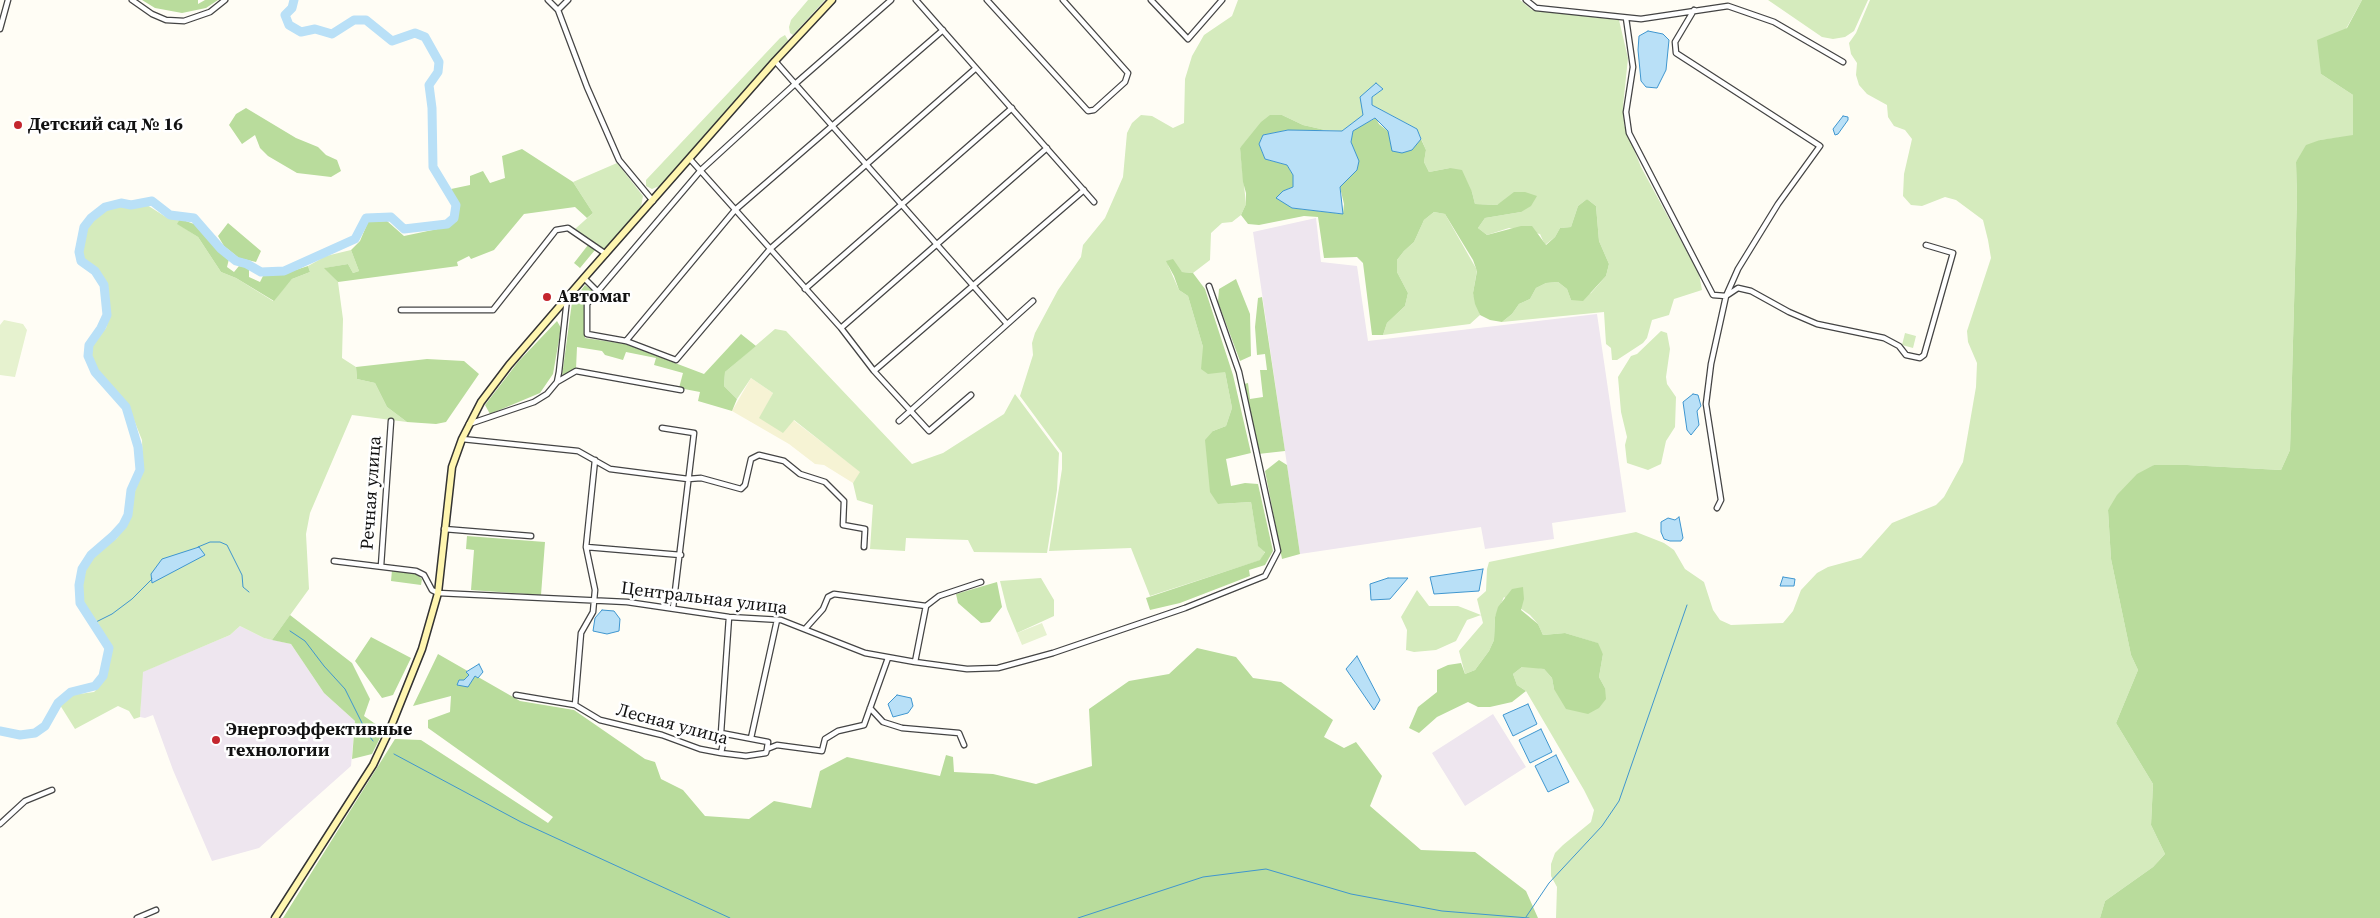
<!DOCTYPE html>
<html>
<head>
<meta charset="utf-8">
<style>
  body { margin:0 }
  canvas { display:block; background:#fffdf5 }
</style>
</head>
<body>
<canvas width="2380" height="918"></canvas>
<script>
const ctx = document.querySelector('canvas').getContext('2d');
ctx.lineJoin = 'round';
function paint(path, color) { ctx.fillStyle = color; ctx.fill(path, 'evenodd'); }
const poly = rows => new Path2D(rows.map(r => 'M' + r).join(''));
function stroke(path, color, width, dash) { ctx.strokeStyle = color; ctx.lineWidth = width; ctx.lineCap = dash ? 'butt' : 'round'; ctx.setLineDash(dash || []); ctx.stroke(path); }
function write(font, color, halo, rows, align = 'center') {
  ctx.font = font + ' "Source Serif 4",serif'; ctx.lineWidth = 5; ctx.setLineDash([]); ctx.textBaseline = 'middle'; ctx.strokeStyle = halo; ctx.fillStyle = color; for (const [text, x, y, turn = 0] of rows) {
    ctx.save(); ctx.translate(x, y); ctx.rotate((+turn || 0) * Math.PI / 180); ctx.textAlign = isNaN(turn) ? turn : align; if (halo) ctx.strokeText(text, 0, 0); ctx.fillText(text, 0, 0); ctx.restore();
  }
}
paint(poly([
  [1316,218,1321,262,1357,266,1368,341,1597,314,1626,512,1552,523,1554,539,1485,549,1481,527,1300,554,1253,232],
  [240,626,264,638,291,644,324,693,355,721,351,766,259,848,212,861,173,770,153,715,145,718,140,717,142,672,230,635],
  [1493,714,1526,767,1465,806,1432,753]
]), '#eee6ef');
paint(poly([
  [751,378,773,393,760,418,793,420,861,472,853,483,824,465,815,464,789,444,732,411]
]), '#f6f3d4');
paint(poly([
  [808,0,825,0,793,35,790,33,789,27,791,20],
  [1238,0,1520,0,1532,10,1619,20,1628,58,1623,106,1624,125,1641,167,1699,274,1702,290,1674,299,1669,315,1652,320,1647,338,1643,343,1617,360,1612,360,1611,348,1606,344,1604,312,1502,322,1512,314,1519,304,1530,299,1536,288,1546,283,1558,282,1567,289,1571,300,1591,293,1606,276,1609,264,1599,241,1596,206,1587,199,1578,206,1571,227,1560,228,1555,237,1545,245,1540,234,1509,228,1487,235,1478,228,1485,218,1521,212,1507,200,1497,205,1475,204,1472,192,1450,168,1429,172,1424,162,1426,150,1417,129,1372,105,1372,97,1383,89,1376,83,1364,115,1342,131,1325,130,1303,125,1282,115,1240,148,1246,204,1241,215,1232,222,1222,223,1211,233,1210,260,1193,273,1182,272,1168,265,1179,290,1188,296,1203,347,1204,359,1213,372,1225,372,1232,408,1226,426,1213,431,1218,504,1251,502,1258,545,1265,551,1261,560,1150,596,1131,548,1049,551,1062,469,1062,453,1020,396,1033,355,1032,343,1035,333,1058,290,1081,257,1083,245,1105,218,1123,177,1127,133,1132,123,1141,115,1152,116,1173,128,1184,123,1185,79,1192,56,1204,35,1232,16],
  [1768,0,1868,0,1854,31,1845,37,1833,39,1822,37],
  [1870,0,2362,0,2321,74,2353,95,2353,136,2320,140,2296,162,2297,197,2290,450,2281,470,2187,465,2154,465,2108,510,2111,559,2131,655,2138,670,2116,723,2153,784,2151,825,2165,854,2153,867,2105,901,2100,918,1556,918,1557,887,1551,876,1551,864,1555,853,1563,845,1591,822,1594,810,1584,790,1526,691,1517,685,1513,674,1522,667,1533,667,1544,669,1552,678,1554,689,1605,688,1599,677,1603,654,1597,643,1565,633,1543,635,1538,624,1530,615,1504,597,1495,617,1494,640,1489,651,1475,670,1465,674,1459,651,1483,623,1477,599,1486,591,1487,569,1489,562,1636,532,1664,543,1674,550,1685,569,1704,582,1713,610,1720,620,1731,625,1783,623,1793,611,1801,590,1817,573,1828,567,1861,558,1892,523,1936,505,1944,497,1963,462,1976,387,1977,363,1968,342,1967,331,1991,258,1988,240,1983,220,1956,200,1945,197,1922,206,1911,205,1903,196,1904,174,1912,139,1905,130,1894,126,1888,117,1887,105,1867,94,1859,85,1856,75,1857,63,1851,54,1849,43,1856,33],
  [785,35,789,42,662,185,652,189,646,186,646,180,780,38],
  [617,163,643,196,641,207,605,248,602,248,575,229,593,213,573,182],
  [147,205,169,219,180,219,178,224,198,237,221,272,236,278,273,301,292,279,310,272,308,266,326,256,351,250,359,271,353,273,348,264,325,268,338,282,343,319,342,358,356,367,357,379,375,383,387,407,407,422,352,415,310,513,306,534,309,589,272,640,264,638,240,626,230,635,143,672,140,717,134,719,129,711,118,706,75,729,60,705,72,695,94,692,97,689,106,677,112,650,98,623,84,603,82,585,86,570,93,557,117,538,126,525,135,491,143,472,142,440,128,405,97,371,92,357,92,347,106,328,110,315,107,285,96,269,84,259,82,252,87,229,92,221,107,210,120,206,131,208],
  [1434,212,1445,214,1477,270,1473,293,1480,315,1470,324,1383,335,1387,323,1405,306,1408,293,1397,272,1397,260,1404,251,1414,242,1424,220],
  [775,329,786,331,912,464,943,453,1004,414,1015,394,1059,453,1057,490,1047,553,974,552,968,540,906,538,905,551,870,549,873,505,857,500,853,483,860,472,794,420,783,433,759,418,773,393,751,378,737,399,724,386,725,372],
  [1661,331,1667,333,1670,349,1666,377,1667,384,1676,397,1675,427,1666,441,1661,464,1648,470,1627,463,1625,445,1627,437,1621,412,1618,377,1631,356,1637,354],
  [1905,333,1916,336,1913,348,1902,345],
  [1041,578,1054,600,1054,616,1017,633,1007,609,1000,581],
  [1417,590,1429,606,1458,606,1481,615,1467,620,1456,641,1436,650,1414,652,1406,650,1407,630,1401,617]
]), '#d5ebbd');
paint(poly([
  [142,0,198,0,198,4,205,0,218,0,206,8,182,13,155,8],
  [2362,0,2380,0,2380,918,2100,918,2105,901,2153,867,2165,854,2151,825,2153,784,2116,723,2138,670,2131,655,2111,559,2108,510,2117,495,2137,474,2154,465,2187,465,2281,470,2290,450,2297,197,2296,162,2306,145,2320,140,2353,135,2353,95,2321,74,2317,40,2347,28],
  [246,108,296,138,318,147,326,155,337,160,341,171,331,177,297,173,268,156,260,148,255,135,242,144,229,125,236,114],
  [1270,115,1282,115,1303,125,1325,130,1288,130,1263,135,1259,144,1265,159,1287,165,1293,175,1293,187,1283,191,1292,208,1343,214,1344,204,1340,187,1357,170,1358,161,1351,142,1353,130,1376,118,1379,124,1411,150,1421,139,1426,150,1424,162,1429,172,1450,168,1462,170,1472,192,1475,204,1497,205,1514,192,1525,192,1537,196,1531,206,1521,212,1485,218,1478,228,1487,235,1521,226,1532,226,1546,245,1555,237,1560,228,1571,227,1578,206,1587,199,1596,206,1599,241,1609,264,1606,276,1583,301,1571,300,1567,289,1558,282,1546,283,1536,288,1530,299,1519,304,1512,314,1502,322,1490,320,1480,315,1475,304,1473,293,1477,271,1473,260,1445,214,1434,212,1424,220,1414,242,1404,251,1397,260,1397,272,1408,293,1405,306,1387,323,1383,335,1372,335,1363,263,1357,257,1324,258,1318,217,1304,216,1259,225,1248,224,1241,215,1246,204,1246,193,1243,182,1240,148,1261,122],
  [522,149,573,182,593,213,587,218,575,207,524,214,494,250,471,259,469,256,457,262,458,266,338,282,324,268,348,264,353,273,359,271,351,250,360,241,368,222,387,221,404,236,447,227,457,221,459,204,451,189,470,185,470,176,483,171,490,183,505,178,502,156],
  [180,219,194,224,218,251,229,259,227,267,234,272,239,266,249,268,249,277,260,282,264,274,280,275,308,266,310,272,292,279,274,301,236,278,221,272,198,237,177,224],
  [228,223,261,251,256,262,239,258,224,246,218,236],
  [588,245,595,250,580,268,574,263],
  [1173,259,1182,272,1193,273,1205,289,1233,375,1251,453,1226,459,1231,486,1245,483,1258,484,1273,551,1265,565,1249,570,1250,576,1180,603,1150,610,1146,598,1260,560,1265,552,1258,546,1251,502,1218,504,1210,492,1205,440,1213,431,1226,426,1232,408,1225,372,1208,374,1201,369,1203,347,1188,296,1179,290,1174,276,1168,265,1166,261],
  [1236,279,1250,314,1251,356,1240,361,1218,302,1219,289],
  [585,285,593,291,584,305,585,338,625,344,704,374,741,334,756,346,725,372,724,386,737,399,732,411,698,401,700,392,679,388,683,373,654,365,656,358,626,352,623,360,605,355,602,351,577,347,576,369,562,376,572,302],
  [1262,297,1285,451,1258,454,1244,384,1248,383,1250,399,1263,397,1260,370,1267,370,1265,354,1257,355,1255,327,1258,298],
  [557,321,561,328,553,374,540,393,490,414,485,405,518,362],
  [427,359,464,361,479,374,446,422,436,424,407,422,387,407,375,383,357,379,356,367],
  [1279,460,1287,465,1300,554,1282,559,1265,471],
  [467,536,545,542,541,595,471,590,474,550,466,549],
  [392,570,415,573,422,579,421,585,391,581],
  [997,582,1002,607,990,622,981,623,958,603,956,594],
  [1523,587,1524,599,1521,610,1538,624,1543,635,1565,633,1598,643,1603,654,1599,677,1605,688,1606,699,1599,708,1588,714,1566,709,1554,689,1552,678,1544,669,1522,667,1513,674,1517,685,1526,691,1512,702,1490,707,1478,707,1468,702,1437,717,1419,733,1409,728,1418,707,1437,692,1437,670,1448,665,1461,663,1465,674,1475,670,1489,651,1494,640,1495,617,1498,607,1512,589],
  [290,615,352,663,370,699,364,716,384,730,372,754,352,759,355,721,324,693,291,644,272,640],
  [371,637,411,658,393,695,382,698,355,661],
  [1197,648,1236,657,1253,678,1281,682,1333,720,1324,737,1344,748,1356,742,1382,776,1370,806,1421,850,1475,852,1526,891,1538,918,283,918,395,739,421,740,548,823,553,817,428,728,428,720,450,712,451,696,413,706,438,654,520,701,574,710,645,759,655,762,661,779,683,790,705,816,749,819,774,801,811,808,820,771,847,757,940,776,946,755,953,757,954,772,993,774,1036,784,1092,766,1089,709,1129,681,1169,674]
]), '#b9dc9c');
paint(poly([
  [4,320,23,324,27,330,15,377,0,375,0,325],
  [1042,623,1047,635,1022,645,1017,633]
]), '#e6f2cf');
const water = poly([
  [1648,31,1663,34,1669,40,1666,70,1657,88,1646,87,1641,81,1638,50,1639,36,1648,31],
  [1376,83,1383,89,1372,97,1372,105,1417,129,1421,139,1412,150,1402,153,1392,151,1388,131,1375,118,1353,131,1351,142,1359,161,1357,170,1340,187,1343,214,1292,208,1276,198,1283,191,1293,187,1293,175,1287,165,1265,159,1259,144,1263,135,1288,130,1342,131,1363,115,1360,97,1376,83],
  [1843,116,1848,117,1848,120,1838,134,1835,135,1833,129,1843,116],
  [1693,394,1698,395,1701,406,1697,411,1699,425,1691,435,1687,430,1683,402,1693,394],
  [1679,517,1683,538,1681,541,1670,541,1664,539,1661,532,1661,522,1668,518,1675,520,1679,517],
  [199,547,205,555,152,583,151,574,162,559,199,547],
  [1483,569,1479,591,1434,594,1430,577,1483,569],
  [1783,577,1795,579,1794,586,1780,586,1783,577],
  [1388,578,1408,578,1390,599,1371,600,1370,584,1388,578],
  [602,610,614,611,620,619,619,631,607,634,593,631,595,618,602,610],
  [1357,656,1380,700,1374,710,1346,669,1357,656],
  [479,664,483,672,478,678,475,676,468,687,457,685,459,680,464,680,469,675,466,672,479,664],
  [897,695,911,698,913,706,908,713,893,717,888,704,897,695],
  [1528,704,1537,724,1513,736,1503,715,1528,704],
  [1541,729,1552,752,1530,763,1519,740,1541,729],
  [1556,755,1569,782,1548,792,1535,766,1556,755]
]);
paint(water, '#b9e0f7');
stroke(water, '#3f96cf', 1);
stroke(poly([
  [198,547,210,542,220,542,227,545,242,575,243,587,249,592],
  [94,623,112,614,132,599,152,579],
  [290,631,305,641,324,666,345,689,367,733,373,741],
  [394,754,521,822,730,918],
  [1526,917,1549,883,1602,826,1619,801,1687,605],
  [1078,918,1203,877,1266,869,1351,894,1442,911,1529,918]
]), '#3f96cf', 1);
stroke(poly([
  [0,731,20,735,35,733,45,726,58,703,71,692,95,686,103,676,109,648,80,603,79,585,82,569,91,555,113,536,123,525,128,515,131,490,140,470,138,447,126,407,95,372,88,356,89,345,101,328,107,315,104,285,95,271,81,261,79,252,84,227,91,218,105,207,121,203,131,205,152,201,170,215,194,218,221,249,236,261,247,264,261,272,284,271,355,239,366,218,391,217,404,229,447,224,454,218,456,205,433,167,432,108,429,85,438,72,439,62,425,37,415,33,392,41,366,20,354,20,332,34,315,29,301,32,289,25,285,15,292,8,294,0]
]), '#b9e0f7', 9);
const street = poly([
  [132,0,152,14,166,20,184,21,210,12,225,0],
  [548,0,558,10,587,87,619,160,653,201],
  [891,0,795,84,701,170,587,304,587,334,626,341,676,360,770,249,976,68],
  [916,0,1094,202],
  [987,0,1088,111,1094,110,1125,82,1128,73,1063,0],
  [1151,0,1188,39,1222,0],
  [1526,0,1536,8,1641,19,1728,6,1774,22,1843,62],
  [558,10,568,0],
  [1626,18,1633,67,1626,112,1629,133,1713,295,1726,296,1738,269,1778,204,1820,146,1676,53,1675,42,1694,10],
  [0,29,8,0],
  [775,61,1007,324],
  [690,159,841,328,874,371,929,431,971,395],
  [584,278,597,291],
  [805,289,1012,108],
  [401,310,493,310,556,230,568,228,606,254],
  [841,328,1047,148],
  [626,341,735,210,943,30],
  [874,371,1084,190],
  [557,382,576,371,681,390],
  [899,421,1033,301],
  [469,424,534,402,547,394,557,382,559,372,567,299],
  [662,428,694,433,673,608],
  [462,439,578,451,610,469,688,479,701,478,741,489,745,485,751,459,759,455,784,461,800,474,825,482,844,501,843,525,865,529,864,547],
  [1717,508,1721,500,1706,404,1711,364,1726,296,1738,288,1751,291,1789,312,1817,324,1884,338,1899,346,1906,355,1920,358,1924,355,1953,253,1926,245],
  [444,529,531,536],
  [586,547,681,555],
  [334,561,416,571,424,575,432,590,438,593,627,602,729,617,781,620,865,653,915,662,967,669,998,668,1053,653,1185,608,1265,576,1278,551,1239,372,1209,286],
  [381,566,391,421],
  [729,617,721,733,768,742,767,749],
  [805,629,823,609,828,597,834,594,926,606,939,596,981,582],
  [915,662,926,606],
  [516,695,575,705,600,720,662,735,700,749,721,753,746,756,766,753,767,749,777,745,822,751,825,739,838,731,864,725,888,658],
  [575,705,581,633,593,612,595,590,586,547,595,460],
  [870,708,883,722,902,728,959,733,964,745],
  [751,738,777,620],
  [721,753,725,734],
  [0,824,25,801,52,790],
  [137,918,156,910]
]);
const secondary = poly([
  [275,918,373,765,390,729,422,649,438,593,452,467,462,439,481,402,509,365,584,278,775,61,832,0]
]);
stroke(street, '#444', 7);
stroke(secondary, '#333', 9);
stroke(street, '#fff', 4.5);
stroke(secondary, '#fff6b0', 6);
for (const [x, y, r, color] of [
  [18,125,5,"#c4262e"],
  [547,297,5,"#c4262e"],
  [216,740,5,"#c4262e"]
]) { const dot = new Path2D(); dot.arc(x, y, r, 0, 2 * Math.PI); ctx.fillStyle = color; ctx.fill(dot); stroke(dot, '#fff', 2); }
write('bold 18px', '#111', '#fff', [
  ["Детский сад № 16",28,125],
  ["Автомаг",557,297],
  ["Энергоэффективные",226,730],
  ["технологии",226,751]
], 'left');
write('18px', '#111', '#fff', [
  ["Речная улица",372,493,-86],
  ["Центральная улица",704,599,7],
  ["Лесная улица",672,725,15]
]);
</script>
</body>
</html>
